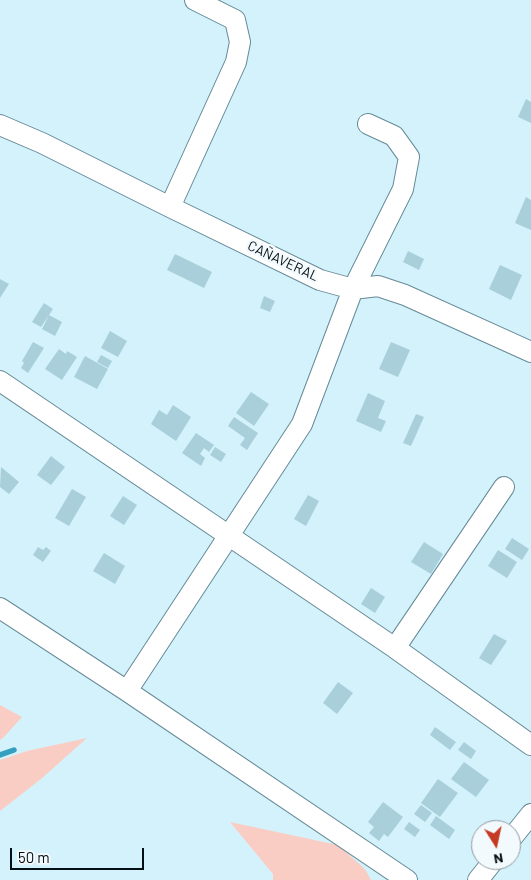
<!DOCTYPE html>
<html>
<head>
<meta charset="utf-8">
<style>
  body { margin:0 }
  #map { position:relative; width:531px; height:880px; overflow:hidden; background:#d3f2fc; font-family:Barlow,sans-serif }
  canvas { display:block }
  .north { position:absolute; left:471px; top:820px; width:50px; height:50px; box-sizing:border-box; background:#f3fafd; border:1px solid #939ca0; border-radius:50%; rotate:170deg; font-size:14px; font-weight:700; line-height:20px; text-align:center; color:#041015 }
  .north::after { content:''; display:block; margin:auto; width:18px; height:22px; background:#c53a23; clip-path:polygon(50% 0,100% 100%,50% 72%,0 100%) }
  .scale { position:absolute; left:10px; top:848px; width:134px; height:22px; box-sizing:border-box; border:2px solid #041015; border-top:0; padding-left:6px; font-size:15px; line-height:18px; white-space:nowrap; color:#041015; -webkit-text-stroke:4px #f3fafd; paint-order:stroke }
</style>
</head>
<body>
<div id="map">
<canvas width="531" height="880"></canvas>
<div class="north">N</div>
<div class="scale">50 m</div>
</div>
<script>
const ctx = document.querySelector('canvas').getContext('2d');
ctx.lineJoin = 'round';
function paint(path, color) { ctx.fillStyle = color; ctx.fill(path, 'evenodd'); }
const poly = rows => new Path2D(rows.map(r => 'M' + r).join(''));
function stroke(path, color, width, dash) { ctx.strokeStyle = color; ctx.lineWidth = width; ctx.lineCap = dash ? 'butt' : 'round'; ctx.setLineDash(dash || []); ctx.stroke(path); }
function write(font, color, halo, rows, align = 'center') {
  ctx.font = font + ' Barlow,sans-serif'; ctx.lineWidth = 5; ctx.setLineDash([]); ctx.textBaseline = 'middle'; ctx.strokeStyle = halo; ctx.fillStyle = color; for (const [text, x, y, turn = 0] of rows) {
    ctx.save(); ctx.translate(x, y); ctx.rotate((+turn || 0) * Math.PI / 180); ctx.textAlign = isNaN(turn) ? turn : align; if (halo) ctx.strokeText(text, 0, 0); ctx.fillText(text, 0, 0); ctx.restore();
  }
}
paint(poly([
  [0,705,22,717,4,737,0,740],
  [87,738,41,779,0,811,0,760,27,751],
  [230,822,338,845,365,869,371,880,273,880,273,874]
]), '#facdc4');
stroke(poly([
  [0,755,14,750]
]), '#35a0bd', 5.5);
paint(poly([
  [526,99,531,102,531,123,518,117],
  [526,197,531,200,531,230,515,223],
  [408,251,424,259,419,270,403,262],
  [175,254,212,272,204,288,167,270],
  [500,265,522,275,511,300,489,289],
  [0,279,9,284,0,298],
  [264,296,275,301,270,312,260,308],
  [44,303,53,309,49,315,62,322,55,336,42,329,49,315,41,327,32,322],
  [110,331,127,341,118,357,101,348],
  [33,342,44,348,28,373,21,368,24,363,22,361],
  [391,342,410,350,398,377,379,369],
  [59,349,66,354,67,351,77,357,62,380,45,369],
  [101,355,112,361,108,368,97,362],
  [85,356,108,369,97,389,74,377],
  [251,392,269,404,254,426,236,413],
  [368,393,385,401,378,418,386,421,381,432,356,421],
  [173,405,191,417,176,441,151,424,159,410,167,415],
  [416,414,424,417,411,446,403,443],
  [234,417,258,433,247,450,240,445,245,438,228,426],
  [196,433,214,445,209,452,204,448,200,454,205,458,201,466,182,453],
  [215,447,226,454,221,462,210,455],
  [51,456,65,467,51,485,37,475],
  [1,467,19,482,9,494,0,487],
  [72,489,86,497,69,526,55,518],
  [308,495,319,501,306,526,294,519],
  [123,496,137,505,124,525,110,516],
  [512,538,529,549,522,560,505,549],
  [424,542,443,554,431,574,411,562],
  [38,547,43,550,46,547,51,551,43,562,33,555],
  [498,550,517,562,507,578,488,566],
  [104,553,125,566,115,584,93,571],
  [371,588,385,597,375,613,361,604],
  [494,634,507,641,491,665,479,658],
  [338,682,353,693,337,714,323,703],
  [435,727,456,742,450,750,430,735],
  [464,742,476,751,471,759,458,750],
  [464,762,489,780,476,797,451,779],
  [438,779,458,793,440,817,421,803],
  [383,802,403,817,388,837,384,834,379,841,369,833,374,827,368,822],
  [421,805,432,813,425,822,414,814],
  [436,816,455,830,449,839,430,825],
  [409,822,420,830,415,837,404,829]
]), '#a9cfdb');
const minor = poly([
  [0,125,42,143,170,207,320,280,353,289,378,286,405,295,531,352],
  [170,207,236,62,240,42,235,20,195,0],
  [0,381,395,648,531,745],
  [0,608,127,691,407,880],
  [395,648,504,487],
  [127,691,302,424,353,289,403,189,409,157,394,136,368,124],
  [511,839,531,814],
  [478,880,494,860]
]);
stroke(minor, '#668a96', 22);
stroke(minor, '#fff', 20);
write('14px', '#041015', '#f3fafd', [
  ["CAÑAVERAL",283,261,25]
]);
</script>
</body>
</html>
